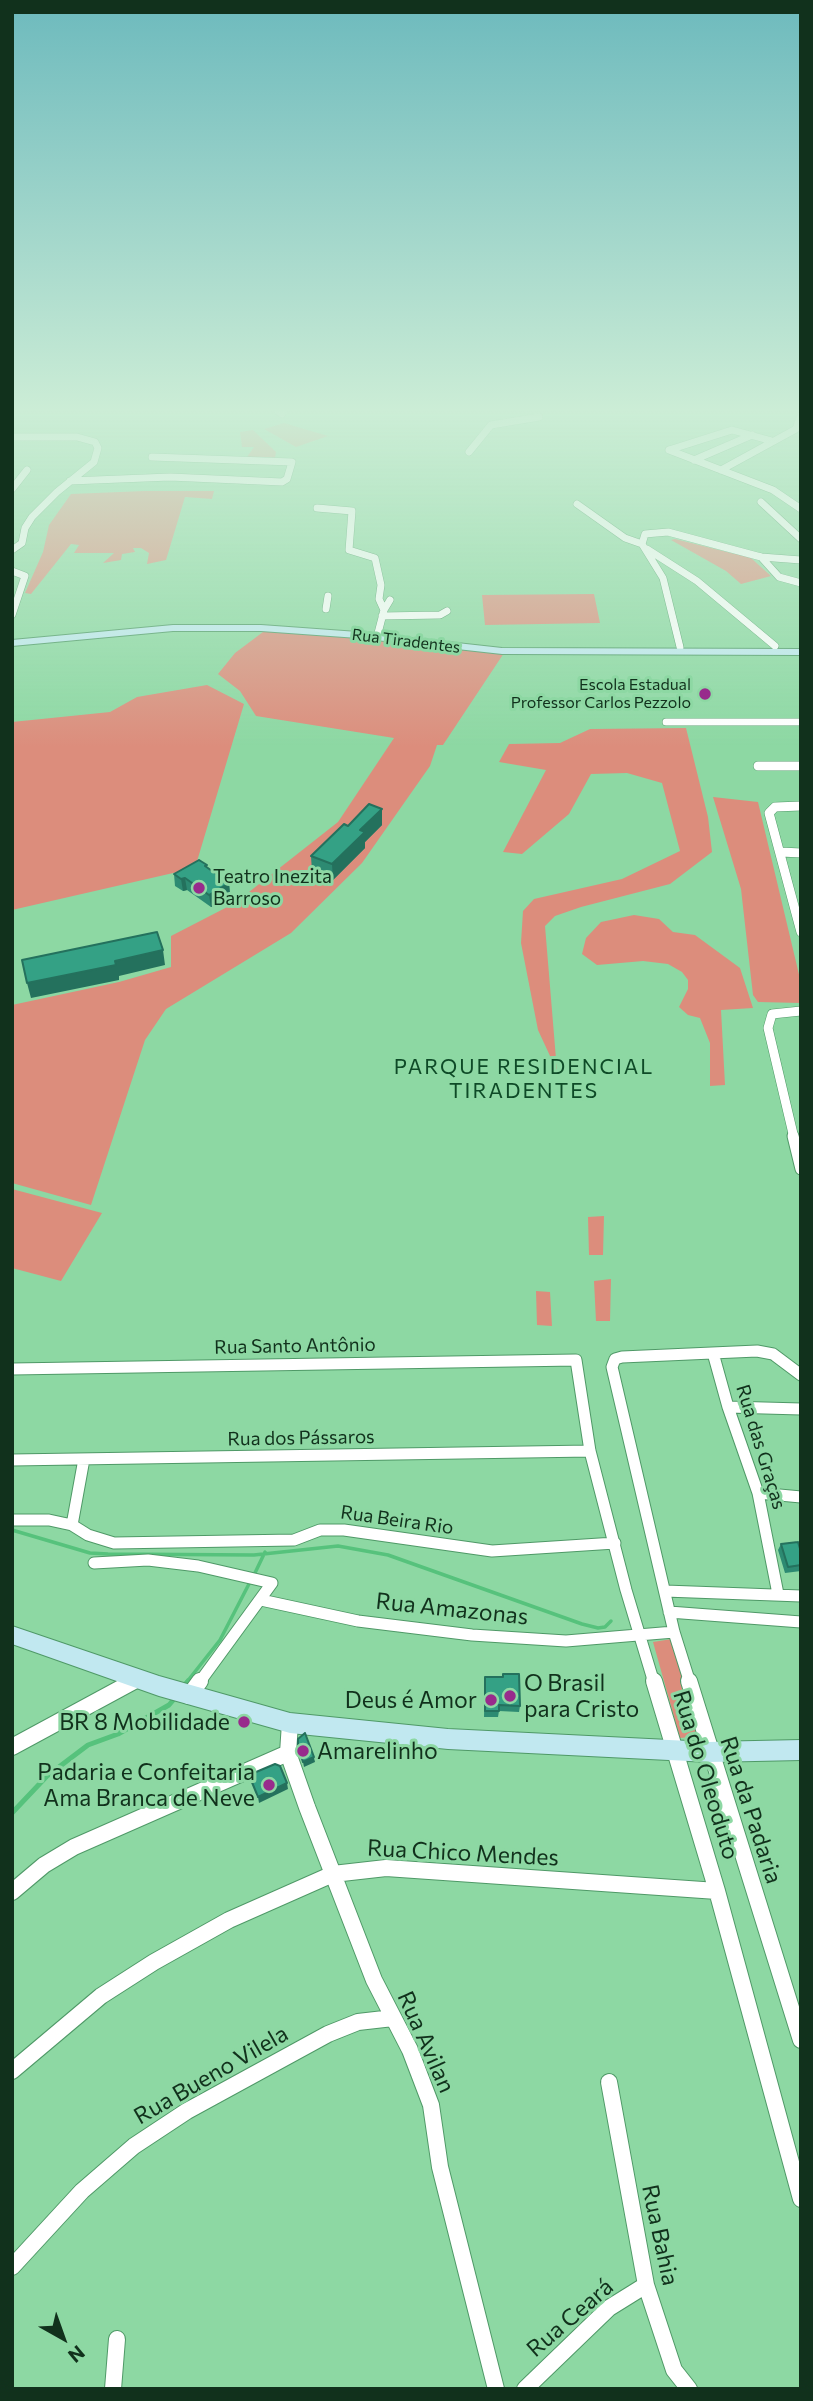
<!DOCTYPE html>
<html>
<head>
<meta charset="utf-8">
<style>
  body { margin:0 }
  #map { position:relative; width:813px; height:2401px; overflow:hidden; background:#8dd8a3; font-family:Commissioner,sans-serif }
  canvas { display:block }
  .frame { position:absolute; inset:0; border:14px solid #11311c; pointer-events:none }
  .north { position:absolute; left:28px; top:2303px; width:70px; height:70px; -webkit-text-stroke:5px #8dd8a3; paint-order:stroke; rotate:140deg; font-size:19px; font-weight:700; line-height:28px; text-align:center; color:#11311c }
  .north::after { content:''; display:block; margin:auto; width:24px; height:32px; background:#11311c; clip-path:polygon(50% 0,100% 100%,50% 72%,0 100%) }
</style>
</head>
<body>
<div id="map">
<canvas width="813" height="2401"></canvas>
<div class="frame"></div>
<div class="north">N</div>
</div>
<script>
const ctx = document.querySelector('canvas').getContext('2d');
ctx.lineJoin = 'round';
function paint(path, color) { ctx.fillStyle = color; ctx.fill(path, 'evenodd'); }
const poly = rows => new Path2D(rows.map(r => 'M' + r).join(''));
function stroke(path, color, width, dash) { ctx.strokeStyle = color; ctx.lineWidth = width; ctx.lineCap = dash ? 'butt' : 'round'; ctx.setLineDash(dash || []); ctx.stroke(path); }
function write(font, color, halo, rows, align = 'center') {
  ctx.font = font + ' Commissioner,sans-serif'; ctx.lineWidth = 6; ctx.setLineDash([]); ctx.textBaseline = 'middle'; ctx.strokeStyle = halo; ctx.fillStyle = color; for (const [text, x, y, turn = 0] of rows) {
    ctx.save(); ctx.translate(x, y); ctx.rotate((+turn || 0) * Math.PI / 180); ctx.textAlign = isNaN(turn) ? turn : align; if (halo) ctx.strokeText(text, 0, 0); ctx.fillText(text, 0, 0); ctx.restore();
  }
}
paint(poly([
  [284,423,328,436,296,447,264,429],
  [253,430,276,452,275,458,247,457,254,447,242,447,240,432],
  [144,491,214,491,212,499,185,497,166,560,147,564,149,553,141,548,133,548,135,552,122,554,121,560,103,563,114,553,74,553,79,545,71,544,31,594,25,593,43,552,49,525,71,494],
  [675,539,735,554,741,553,751,558,771,576,741,584,726,571,671,540],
  [594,594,600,623,485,625,482,595],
  [267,629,504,653,443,745,437,745,430,766,362,863,291,933,166,1009,145,1040,91,1205,12,1183,12,1005,119,982,171,967,171,936,235,903,338,822,394,738,256,716,240,691,218,674,235,653],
  [207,685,244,704,195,868,12,910,12,722,110,712,137,697],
  [686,728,708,817,712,852,670,884,581,907,555,916,545,926,557,1071,538,1030,521,943,523,911,534,899,622,879,680,851,662,783,627,773,591,774,569,814,522,854,503,852,546,770,499,762,509,744,560,743,590,729],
  [713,797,758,802,801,983,801,1003,758,1002,753,995,741,889],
  [634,915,659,919,673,932,695,935,740,968,753,1008,721,1010,725,1085,710,1086,710,1043,700,1018,688,1015,679,1007,688,989,688,980,682,972,668,964,643,961,597,965,582,954,586,938,601,922],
  [12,1189,102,1213,61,1281,12,1268],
  [604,1216,603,1255,589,1255,588,1217],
  [611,1279,610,1321,596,1321,594,1281],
  [536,1291,550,1292,552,1326,537,1325],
  [672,1639,701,1736,680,1738,653,1642]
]), '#dc8d7c');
stroke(poly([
  [12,1530,90,1553,108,1554,254,1555,338,1546,388,1555,582,1624,598,1628,605,1627,611,1621],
  [254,1575,265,1552],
  [186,1683,220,1640,250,1582]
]), '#56c27c', 3.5);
stroke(poly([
  [183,1687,188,1681],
  [12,1813,47,1776,88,1745,118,1734,169,1705,174,1699]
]), '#56c27c', 5);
const streetFar3 = poly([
  [278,411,282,414],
  [12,437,77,437,95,442,98,448,94,462,57,492,32,517,25,528,22,543,12,550],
  [669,450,773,490,801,509],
  [669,450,732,430,772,441],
  [469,452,491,425,539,417],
  [694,460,752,435],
  [721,470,796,429,801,415],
  [70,481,170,477,282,482,287,479,292,462,152,457],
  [12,489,27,470],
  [761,502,801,539],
  [577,504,625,538,642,544],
  [317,508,352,511,349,550,375,558,381,585,379,599,384,610],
  [647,549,697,581,775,646],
  [761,557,779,577,801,583],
  [12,571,25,576,12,615],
  [326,609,328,596],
  [382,616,440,615,447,611],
  [377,637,384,610,390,600],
  [680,647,663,578,642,544,645,534,668,532,761,557,801,560],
  [666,722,801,722]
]);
const streetFar2 = poly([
  [758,766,801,766],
  [801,806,775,807,769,813,801,932],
  [781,852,801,853],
  [794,1138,768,1028,772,1014,801,1011]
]);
const streetFar1 = poly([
  [793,1136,801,1169],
  [713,1353,728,1407,758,1493,778,1594],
  [12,1369,576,1360,590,1451,626,1590,654,1683],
  [728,1407,801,1409],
  [12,1460,590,1451],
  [758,1493,801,1497],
  [12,1520,49,1520,72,1525,88,1535,114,1543,294,1540,320,1530,344,1530,492,1551,615,1543],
  [72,1525,84,1459],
  [94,1563,148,1560,198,1566,272,1583,199,1683],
  [665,1591,801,1596],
  [261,1600,358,1621,472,1635,566,1641,674,1632],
  [669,1612,801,1622],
  [131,1683,138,1679],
  [690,1683,674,1632,612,1367,615,1359,622,1357,757,1351,773,1354,801,1375]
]);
const street = poly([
  [654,1681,717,1891,801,2199],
  [689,1681,801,2040],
  [189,1696,200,1681],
  [290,1723,288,1753,307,1807,374,1980,410,2050,431,2105,440,2167,496,2389],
  [12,1747,134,1681],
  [12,1892,44,1865,74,1847,288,1753],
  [12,2071,101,1996,154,1962,229,1920,333,1874,386,1868,717,1891],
  [609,2082,646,2285,674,2370,689,2389],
  [12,2267,82,2191,134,2146,187,2111,328,2034,358,2022,393,2018],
  [113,2389,117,2339],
  [525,2389,609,2308,646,2285]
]);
const secondary = poly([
  [173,625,261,625,358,632,502,648,801,649,801,655,502,654,358,638,261,631,173,631,12,646,12,640,173,625],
  [12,1626,159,1676,290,1713,448,1729,709,1742,801,1740,801,1760,709,1762,448,1749,290,1733,159,1696,12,1644,12,1626]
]);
stroke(streetFar3, '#4f9967', 8);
stroke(streetFar2, '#4f9967', 10);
stroke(streetFar1, '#4f9967', 13);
stroke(street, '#4f9967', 18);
stroke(secondary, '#4f9967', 2);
stroke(streetFar3, '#fff', 7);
stroke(streetFar2, '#fff', 9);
stroke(streetFar1, '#fff', 11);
stroke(street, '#fff', 16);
paint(secondary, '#c1e8f0');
paint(poly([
  [382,825,365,842,365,848,333,880,312,872,311,856,348,826],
  [207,868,229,883,230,895,211,907,187,890,183,891,175,886,174,874],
  [781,1544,801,1552,801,1571,785,1573,778,1550],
  [485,1677,503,1677,520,1706,519,1712,499,1711,498,1717,484,1717]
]), '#2d8a72');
paint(poly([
  [382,809,382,825,365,842,365,848,333,880,332,864,360,830],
  [185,878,187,890,183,891,181,879],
  [229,883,230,895,211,907,209,895],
  [163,950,165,965,119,976,119,980,31,998,27,983,115,961],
  [314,1757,315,1762,304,1767,303,1762],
  [287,1783,288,1789,259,1803,258,1797]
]), '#24715d');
const building = poly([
  [369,804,382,809,360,830,365,832,332,864,311,856,344,824,348,826,369,804],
  [199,860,207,865,205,866,229,883,209,895,185,878,181,879,174,874,199,860],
  [157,932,163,950,115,961,116,965,27,983,22,960,157,932],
  [798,1542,801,1552,801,1565,788,1567,781,1544,798,1542],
  [503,1674,519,1674,520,1706,499,1705,499,1711,485,1711,485,1677,503,1677,503,1674],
  [305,1733,314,1757,303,1762,298,1746,298,1739,305,1733],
  [275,1764,280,1766,287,1783,258,1797,249,1775,275,1764]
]);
paint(building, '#34a185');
stroke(building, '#24715d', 2);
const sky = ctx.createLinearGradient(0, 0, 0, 747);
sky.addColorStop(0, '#6dbabd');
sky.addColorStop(0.55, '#ccedd6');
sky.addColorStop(1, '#ccedd600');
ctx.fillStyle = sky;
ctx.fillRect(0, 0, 813, 747);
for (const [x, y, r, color] of [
  [705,694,7,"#982b8c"],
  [199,888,7,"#982b8c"],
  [510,1696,7,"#982b8c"],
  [491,1700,7,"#982b8c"],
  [244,1722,7,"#982b8c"],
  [303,1751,7,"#982b8c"],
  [269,1785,7,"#982b8c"]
]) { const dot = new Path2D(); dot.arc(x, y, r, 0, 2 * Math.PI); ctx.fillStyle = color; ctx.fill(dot); stroke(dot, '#8dd8a3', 2.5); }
write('16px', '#11311c', '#8dd8a3', [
  ["Rua Tiradentes",406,641,7]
]);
write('16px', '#11311c', '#8dd8a3', [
  ["Escola Estadual",691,685],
  ["Professor Carlos Pezzolo",691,703]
], 'right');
write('19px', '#11311c', '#8dd8a3', [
  ["Teatro Inezita",213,877],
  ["Barroso",213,899]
], 'left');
write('19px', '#11311c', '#8dd8a3', [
  ["Rua Santo Antônio",295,1346,-1],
  ["Rua dos Pássaros",301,1438,-1],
  ["Rua das Graças",761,1447,73],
  ["Rua Beira Rio",397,1520,8]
]);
ctx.letterSpacing = '2px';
write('21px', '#0e4a27', '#8dd8a3', [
  ["PARQUE RESIDENCIAL",524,1067],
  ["TIRADENTES",524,1091]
]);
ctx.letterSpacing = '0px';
write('23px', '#11311c', '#8dd8a3', [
  ["Rua Amazonas",452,1609,6],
  ["Rua do Oleoduto",706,1775,73],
  ["Rua da Padaria",751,1810,72],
  ["Rua Chico Mendes",463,1853,3],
  ["Rua Avilan",426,2042,66],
  ["Rua Bueno Vilela",211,2075,-30],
  ["Rua Bahia",660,2235,78],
  ["Rua Ceará",570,2318,-41]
]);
write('23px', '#11311c', '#8dd8a3', [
  ["O Brasil",524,1683,"left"],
  ["para Cristo",524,1709,"left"],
  ["Deus é Amor",477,1700],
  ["BR 8 Mobilidade",230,1722],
  ["Amarelinho",317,1751,"left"],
  ["Padaria e Confeitaria",255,1772],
  ["Ama Branca de Neve",255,1798]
], 'right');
</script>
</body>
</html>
